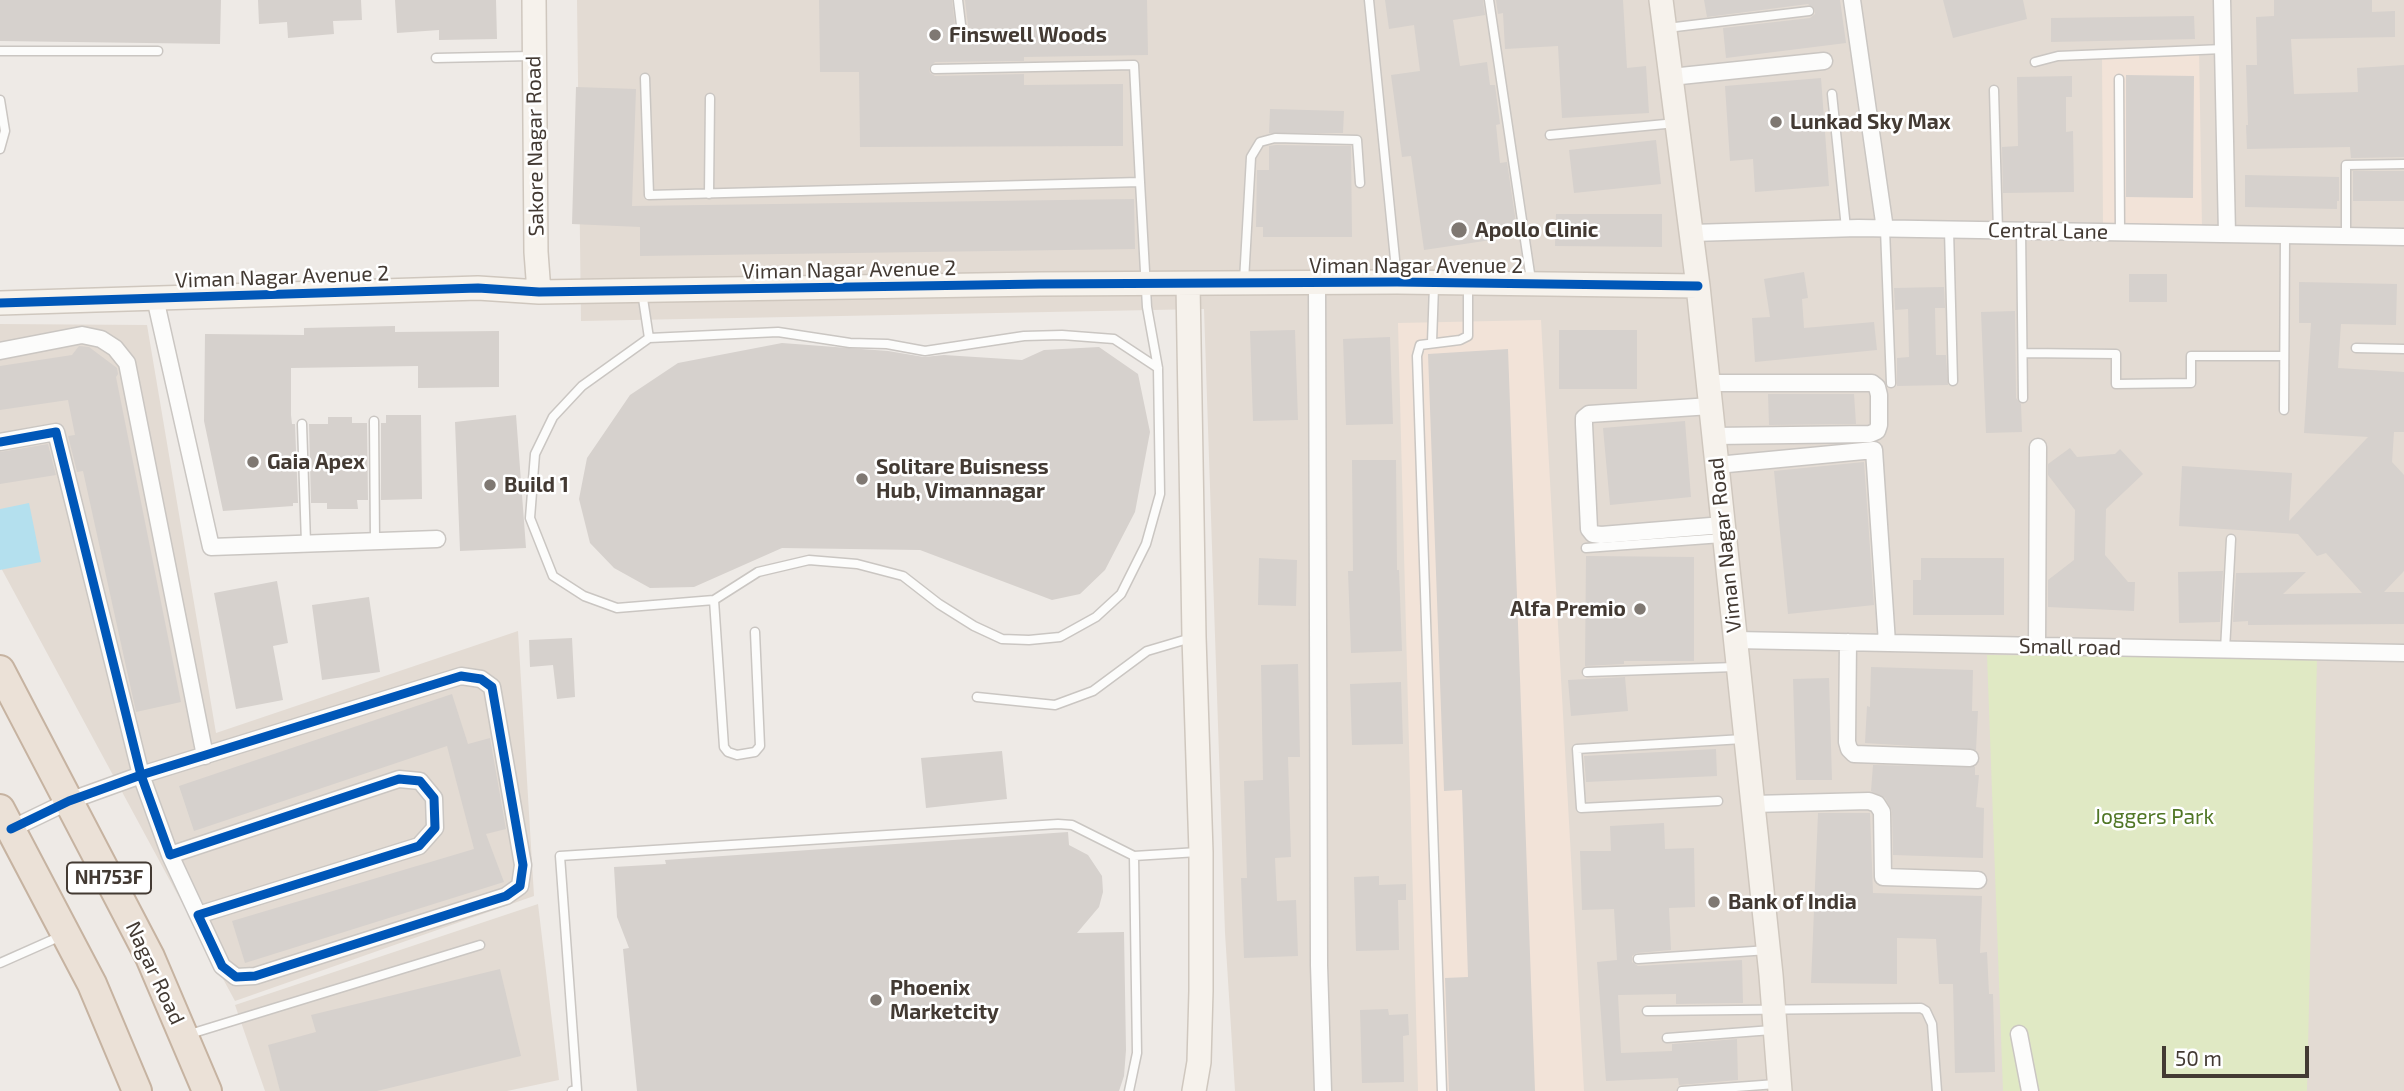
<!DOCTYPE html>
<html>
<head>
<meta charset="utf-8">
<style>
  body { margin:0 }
  #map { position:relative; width:2404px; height:1091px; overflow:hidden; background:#eeeae6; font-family:"Exo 2",sans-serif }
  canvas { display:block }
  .scale { position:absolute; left:2162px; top:1046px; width:147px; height:32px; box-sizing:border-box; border:4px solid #433a33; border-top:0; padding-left:9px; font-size:21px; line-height:24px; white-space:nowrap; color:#433a33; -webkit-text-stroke:5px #fff; paint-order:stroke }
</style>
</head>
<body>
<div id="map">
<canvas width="2404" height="1091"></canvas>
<div class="scale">50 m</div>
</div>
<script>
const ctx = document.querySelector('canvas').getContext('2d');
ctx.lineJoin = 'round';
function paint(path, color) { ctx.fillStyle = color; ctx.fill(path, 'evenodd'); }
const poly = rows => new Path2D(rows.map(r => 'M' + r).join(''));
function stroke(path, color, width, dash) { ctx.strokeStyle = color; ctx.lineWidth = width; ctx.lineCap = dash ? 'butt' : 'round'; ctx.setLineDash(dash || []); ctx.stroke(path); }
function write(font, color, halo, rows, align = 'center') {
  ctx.font = font + ' "Exo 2",sans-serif'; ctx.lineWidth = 5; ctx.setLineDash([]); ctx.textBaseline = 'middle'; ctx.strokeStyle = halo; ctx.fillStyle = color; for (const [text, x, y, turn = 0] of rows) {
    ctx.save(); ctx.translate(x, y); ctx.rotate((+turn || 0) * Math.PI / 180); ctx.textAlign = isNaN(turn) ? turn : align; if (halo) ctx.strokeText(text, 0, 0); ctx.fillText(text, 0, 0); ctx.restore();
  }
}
paint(poly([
  [577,0,2404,0,2404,1091,1235,1091,1225,933,1204,309,581,321],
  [0,324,147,325,216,733,518,631,534,896,235,1001,0,566],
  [538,904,559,1080,507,1091,265,1091,235,1005]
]), '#e3dbd3');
paint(poly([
  [2199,48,2202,228,2103,228,2102,52],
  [1541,320,1584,1091,1418,1091,1398,323]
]), '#f2e3d8');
paint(poly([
  [1987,655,2317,659,2307,1091,2003,1091]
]), '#e0e9c4');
paint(poly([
  [29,503,41,562,0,570,0,509]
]), '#b4e0ee');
paint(poly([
  [0,0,221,0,220,44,0,41],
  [258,0,361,0,362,20,333,21,334,34,288,38,287,22,259,24],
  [395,0,496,0,497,39,439,40,439,30,397,33],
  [819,0,952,0,956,34,962,40,966,38,969,33,965,0,1147,0,1148,55,1024,57,1024,61,935,62,929,68,930,73,935,76,1024,74,1024,85,1123,84,1123,146,860,147,859,72,820,72],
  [1385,0,1483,0,1485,15,1453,20,1460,66,1487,62,1490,85,1495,85,1500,124,1496,125,1500,163,1507,162,1518,236,1424,250,1411,156,1402,157,1391,75,1420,71,1414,25,1389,29],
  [1496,0,1623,0,1627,68,1646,66,1649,113,1562,118,1558,46,1505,49,1503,13,1498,14],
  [1704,0,1840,0,1846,43,1726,58,1723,28,1810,18,1815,14,1815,10,1808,4,1707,17],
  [1943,0,2023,0,2027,19,1953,38],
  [2274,0,2372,0,2372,12,2395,11,2395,37,2291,39,2294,94,2358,92,2357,68,2404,65,2404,157,2351,158,2350,147,2247,149,2246,125,2248,125,2246,65,2257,65,2256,17,2274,16],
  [2194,16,2195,39,2051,42,2051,18],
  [2126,75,2194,76,2193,198,2126,197],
  [2072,76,2072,97,2066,97,2066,132,2073,131,2074,192,2003,193,2002,147,2018,146,2017,77],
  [1821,78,1829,186,1755,192,1753,159,1730,161,1725,86],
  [576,87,636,89,632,206,1134,199,1135,249,640,256,640,227,572,224],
  [1270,109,1344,111,1343,133,1269,133],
  [1656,140,1661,184,1574,193,1569,150],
  [1276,145,1351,146,1352,237,1263,237,1263,227,1256,227,1257,170,1269,170,1269,146],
  [2353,171,2404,171,2404,201,2353,201],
  [2245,175,2339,177,2339,201,2337,201,2337,209,2245,207],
  [1556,214,1662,214,1662,247,1555,246],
  [1804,272,1808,298,1802,299,1804,328,1874,322,1877,350,1755,362,1752,318,1770,317,1764,279],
  [2129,274,2167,274,2167,302,2129,302],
  [2299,282,2397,284,2396,325,2341,324,2338,368,2404,372,2404,432,2394,432,2392,462,2404,475,2404,571,2384,592,2404,592,2404,624,2248,625,2248,621,2233,622,2236,573,2306,572,2283,594,2362,593,2326,553,2317,556,2298,534,2179,526,2182,466,2292,473,2289,521,2368,437,2304,433,2311,323,2299,323],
  [1944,287,1945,308,1935,308,1936,355,1946,355,1948,385,1897,386,1897,358,1909,357,1908,309,1895,310,1894,288],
  [2015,311,2016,398,2021,404,2022,432,1986,433,1981,312],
  [395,326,395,332,499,331,499,387,418,388,418,366,291,368,291,415,292,424,295,424,298,503,293,503,293,506,223,511,204,421,205,334,304,335,304,328],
  [1295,330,1298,420,1253,421,1250,331],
  [1559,330,1637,330,1637,389,1559,389],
  [1390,337,1393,424,1346,425,1343,339],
  [782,343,888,351,924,357,944,355,1022,360,1044,350,1099,347,1138,374,1150,432,1135,512,1105,570,1080,594,1052,600,920,550,782,548,694,587,650,588,614,568,590,543,579,499,587,458,630,395,678,363],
  [79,346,89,347,117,368,118,374,116,377,181,702,136,712,83,471,77,472,68,436,75,435,68,400,0,410,0,366,72,355],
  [1508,349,1535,1091,1449,1091,1445,978,1468,977,1462,790,1444,791,1428,354],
  [1768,394,1854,394,1856,424,1769,425],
  [386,415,421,415,422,499,381,500,381,423,386,423],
  [516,415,526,548,460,551,455,422],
  [328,417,352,417,352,423,367,423,368,500,357,500,358,509,327,509,327,503,311,503,309,424,328,424],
  [1685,421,1691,497,1610,505,1603,428],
  [48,444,56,475,0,484,0,452],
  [2070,448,2077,457,2115,454,2120,449,2143,474,2106,509,2105,555,2128,582,2135,582,2134,611,2048,607,2048,580,2074,560,2075,510,2048,475,2048,464],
  [1352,460,1396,460,1397,570,1399,570,1402,651,1351,653,1348,571,1353,571],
  [1864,462,1874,605,1788,614,1774,471],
  [1586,556,1694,557,1694,661,1624,661,1624,664,1585,666],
  [1259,558,1297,560,1296,606,1258,605],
  [1921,558,2004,558,2004,615,1913,615,1913,580,1921,580],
  [2223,571,2220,622,2179,623,2178,572],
  [277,581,288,643,273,646,283,700,236,709,214,593],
  [369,597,380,672,322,680,312,605],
  [572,638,575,697,557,699,553,665,530,667,529,640],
  [1298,664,1300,757,1288,757,1291,857,1275,858,1277,901,1296,900,1298,956,1244,958,1241,878,1247,878,1244,781,1263,780,1261,665],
  [1871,667,1973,670,1972,711,1978,711,1976,750,1865,743,1867,706,1870,707],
  [1625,677,1628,711,1571,716,1568,680],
  [1829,678,1832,780,1796,780,1793,679],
  [1401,682,1403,744,1352,745,1350,684],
  [452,694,468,744,490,738,506,829,486,834,504,882,245,963,232,921,474,849,447,746,194,831,179,786],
  [1716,749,1717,776,1586,782,1584,756],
  [1002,751,1007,799,926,808,921,758],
  [1873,765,1975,767,1975,775,1979,775,1976,807,1984,808,1983,858,1893,855,1892,811,1885,798,1871,791],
  [1818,813,1870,813,1873,893,1982,896,1980,953,1987,952,1989,994,1993,994,1995,1072,1955,1073,1953,984,1939,984,1936,939,1897,938,1897,984,1811,983],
  [1664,823,1665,849,1694,848,1695,907,1669,908,1671,950,1637,953,1632,956,1632,962,1638,966,1742,960,1743,1003,1676,1004,1676,994,1618,995,1621,1053,1672,1051,1672,1044,1737,1039,1738,1080,1679,1085,1678,1078,1606,1081,1597,962,1617,960,1614,909,1582,910,1580,851,1611,851,1610,826],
  [1068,832,1069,845,1088,855,1102,876,1103,892,1099,907,1077,933,1124,932,1126,1050,1124,1076,1119,1091,637,1091,623,949,629,948,617,917,614,867,666,864,665,860],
  [1379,876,1379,885,1406,884,1406,900,1398,900,1399,950,1356,951,1354,877],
  [500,969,521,1056,377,1091,280,1091,268,1045,316,1032,311,1015],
  [1388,1009,1389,1015,1408,1014,1409,1035,1403,1036,1404,1082,1362,1083,1360,1010]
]), '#d6d1cd');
const lane = poly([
  [958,0,962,33],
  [1369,0,1397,279],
  [1489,0,1531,280],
  [1667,28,1809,11],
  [0,51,158,51],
  [436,58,531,56],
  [2035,62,2058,56,2223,49],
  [935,69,1134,65,1140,182],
  [2119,79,2120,233],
  [1994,90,1998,231],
  [1832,94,1846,228],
  [0,100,5,131,0,149],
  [1550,135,1676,123],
  [709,194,710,98],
  [1885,229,1891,383],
  [1949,230,1953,381],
  [2021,231,2023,398],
  [2346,236,2346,165,2404,164],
  [1244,281,1251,157,1260,142,1275,138,1357,140,1360,183],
  [642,292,649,338,582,386,553,417,535,454,530,518,553,576,584,596,617,608,714,600,758,572,809,560,857,564,903,576,939,604,974,626,1002,639,1029,640,1060,637,1096,617,1121,594,1146,544,1160,494,1158,368,1147,307,1140,182,649,195,645,78],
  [649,338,778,332,850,343,887,344,925,351,1024,336,1062,335,1114,339,1158,368],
  [1432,342,1434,286],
  [2356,348,2404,349],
  [2023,353,2116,354,2116,384,2191,383,2191,356,2284,356],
  [2284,410,2285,235],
  [374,421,375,541],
  [302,424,306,543],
  [1586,548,1722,538],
  [714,600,724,747,728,752,737,755,755,752,760,746,755,632],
  [2225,650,2231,539],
  [1587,672,1735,667],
  [977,697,1055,705,1093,691,1147,651,1191,638],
  [1718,801,1581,808,1577,749,1743,739],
  [1638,959,1768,950],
  [0,963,61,936],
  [1647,1011,1921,1008,1926,1011,1932,1024,1937,1091],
  [190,1034,480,945],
  [1667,1038,1772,1030],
  [572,1091,577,1090,560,856,1058,824,1072,825,1134,856,1198,852],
  [1129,1091,1137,1053,1134,856],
  [1442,1091,1417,356,1420,345,1460,340,1468,336,1468,284],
  [1682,1091,1776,1084]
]);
const street = poly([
  [1852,0,1885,229],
  [2222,0,2227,234],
  [1671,77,1824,61],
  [1692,233,1858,228,2404,237],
  [1317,284,1319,965,1323,1091],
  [155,298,211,547,437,539],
  [0,351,82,335,101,339,115,348,127,363,205,756],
  [1708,383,1872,383,1877,387,1879,395,1879,425,1877,431,1870,434,1714,436],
  [1711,406,1589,414,1584,418,1584,424,1589,529,1593,534,1601,535,1723,525],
  [0,442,56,432,141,775,461,676,481,679,492,687,523,865,520,886,506,896,255,976,236,977,222,966,198,915,419,846,435,828,434,798,420,781,399,779,170,855,141,775,69,801,11,829],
  [1717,465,1874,450,1887,643],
  [1735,640,2404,653],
  [1848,642,1847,742,1849,749,1854,754,1970,758],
  [2037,646,2038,447],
  [1753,804,1869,801,1877,804,1882,812,1883,877,1978,880],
  [170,855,198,915],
  [2019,1034,2030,1091]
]);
const secondary = poly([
  [534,0,536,252,539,292],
  [1661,0,1698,286,1771,975,1780,1091],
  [1188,284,1194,637,1201,852,1201,991,1199,1062,1194,1091],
  [0,303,478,288,539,292,1040,284,1397,282,1698,286]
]);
const highway = poly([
  [0,670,150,957,207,1091],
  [0,809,92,984,137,1091]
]);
stroke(lane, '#cac6c2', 11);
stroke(street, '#cac6c2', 19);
stroke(secondary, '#cfc7be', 26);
stroke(highway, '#c6b3a1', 32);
stroke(lane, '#fcfcfb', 8);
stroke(street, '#fcfcfb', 16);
stroke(secondary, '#f6f2ec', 23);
stroke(highway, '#ebe1d7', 28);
stroke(poly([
  [0,303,478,288,539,292,1040,284,1397,282,1698,286],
  [0,442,56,432,141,775,461,676,481,679,492,687,523,865,520,886,506,896,255,976,236,977,222,966,198,915,419,846,435,828,434,798,420,781,399,779,170,855,141,775,69,801,11,829]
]), '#0057b8', 9);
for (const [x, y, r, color] of [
  [935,35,7,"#7f7872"],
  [1776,122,7,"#7f7872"],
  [1459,230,9,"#7f7872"],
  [253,462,7,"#7f7872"],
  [862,479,7,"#7f7872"],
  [490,485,7,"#7f7872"],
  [1640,609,7,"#7f7872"],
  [1714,902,7,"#7f7872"],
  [876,1000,7,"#7f7872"]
]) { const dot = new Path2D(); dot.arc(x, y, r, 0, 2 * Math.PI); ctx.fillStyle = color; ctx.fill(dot); stroke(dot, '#fff', 2.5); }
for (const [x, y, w] of [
  [109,878,84]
]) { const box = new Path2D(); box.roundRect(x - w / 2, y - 15.5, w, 31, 5); ctx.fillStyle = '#fff'; ctx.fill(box); stroke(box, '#433a33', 2); }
write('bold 19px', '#433a33', null, [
  ["NH753F",109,878]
]);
write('bold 21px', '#433a33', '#fff', [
  ["Finswell Woods",949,35],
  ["Lunkad Sky Max",1790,122],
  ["Apollo Clinic",1475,230],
  ["Gaia Apex",267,462],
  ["Solitare Buisness",876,467],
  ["Hub, Vimannagar",876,491],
  ["Build 1",504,485],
  ["Alfa Premio",1626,609,"right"],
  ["Bank of India",1728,902],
  ["Phoenix",890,988],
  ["Marketcity",890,1012]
], 'left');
write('21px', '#433a33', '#fff', [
  ["Sakore Nagar Road",535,146,-91],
  ["Central Lane",2048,231,1],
  ["Viman Nagar Avenue 2",1416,266],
  ["Viman Nagar Avenue 2",849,270,-1],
  ["Viman Nagar Avenue 2",282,277,-2],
  ["Viman Nagar Road",1725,545,-96],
  ["Small road",2070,647,1],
  ["Nagar Road",155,973,65]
]);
write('21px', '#507625', '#fff', [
  ["Joggers Park",2154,817]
]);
</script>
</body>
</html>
